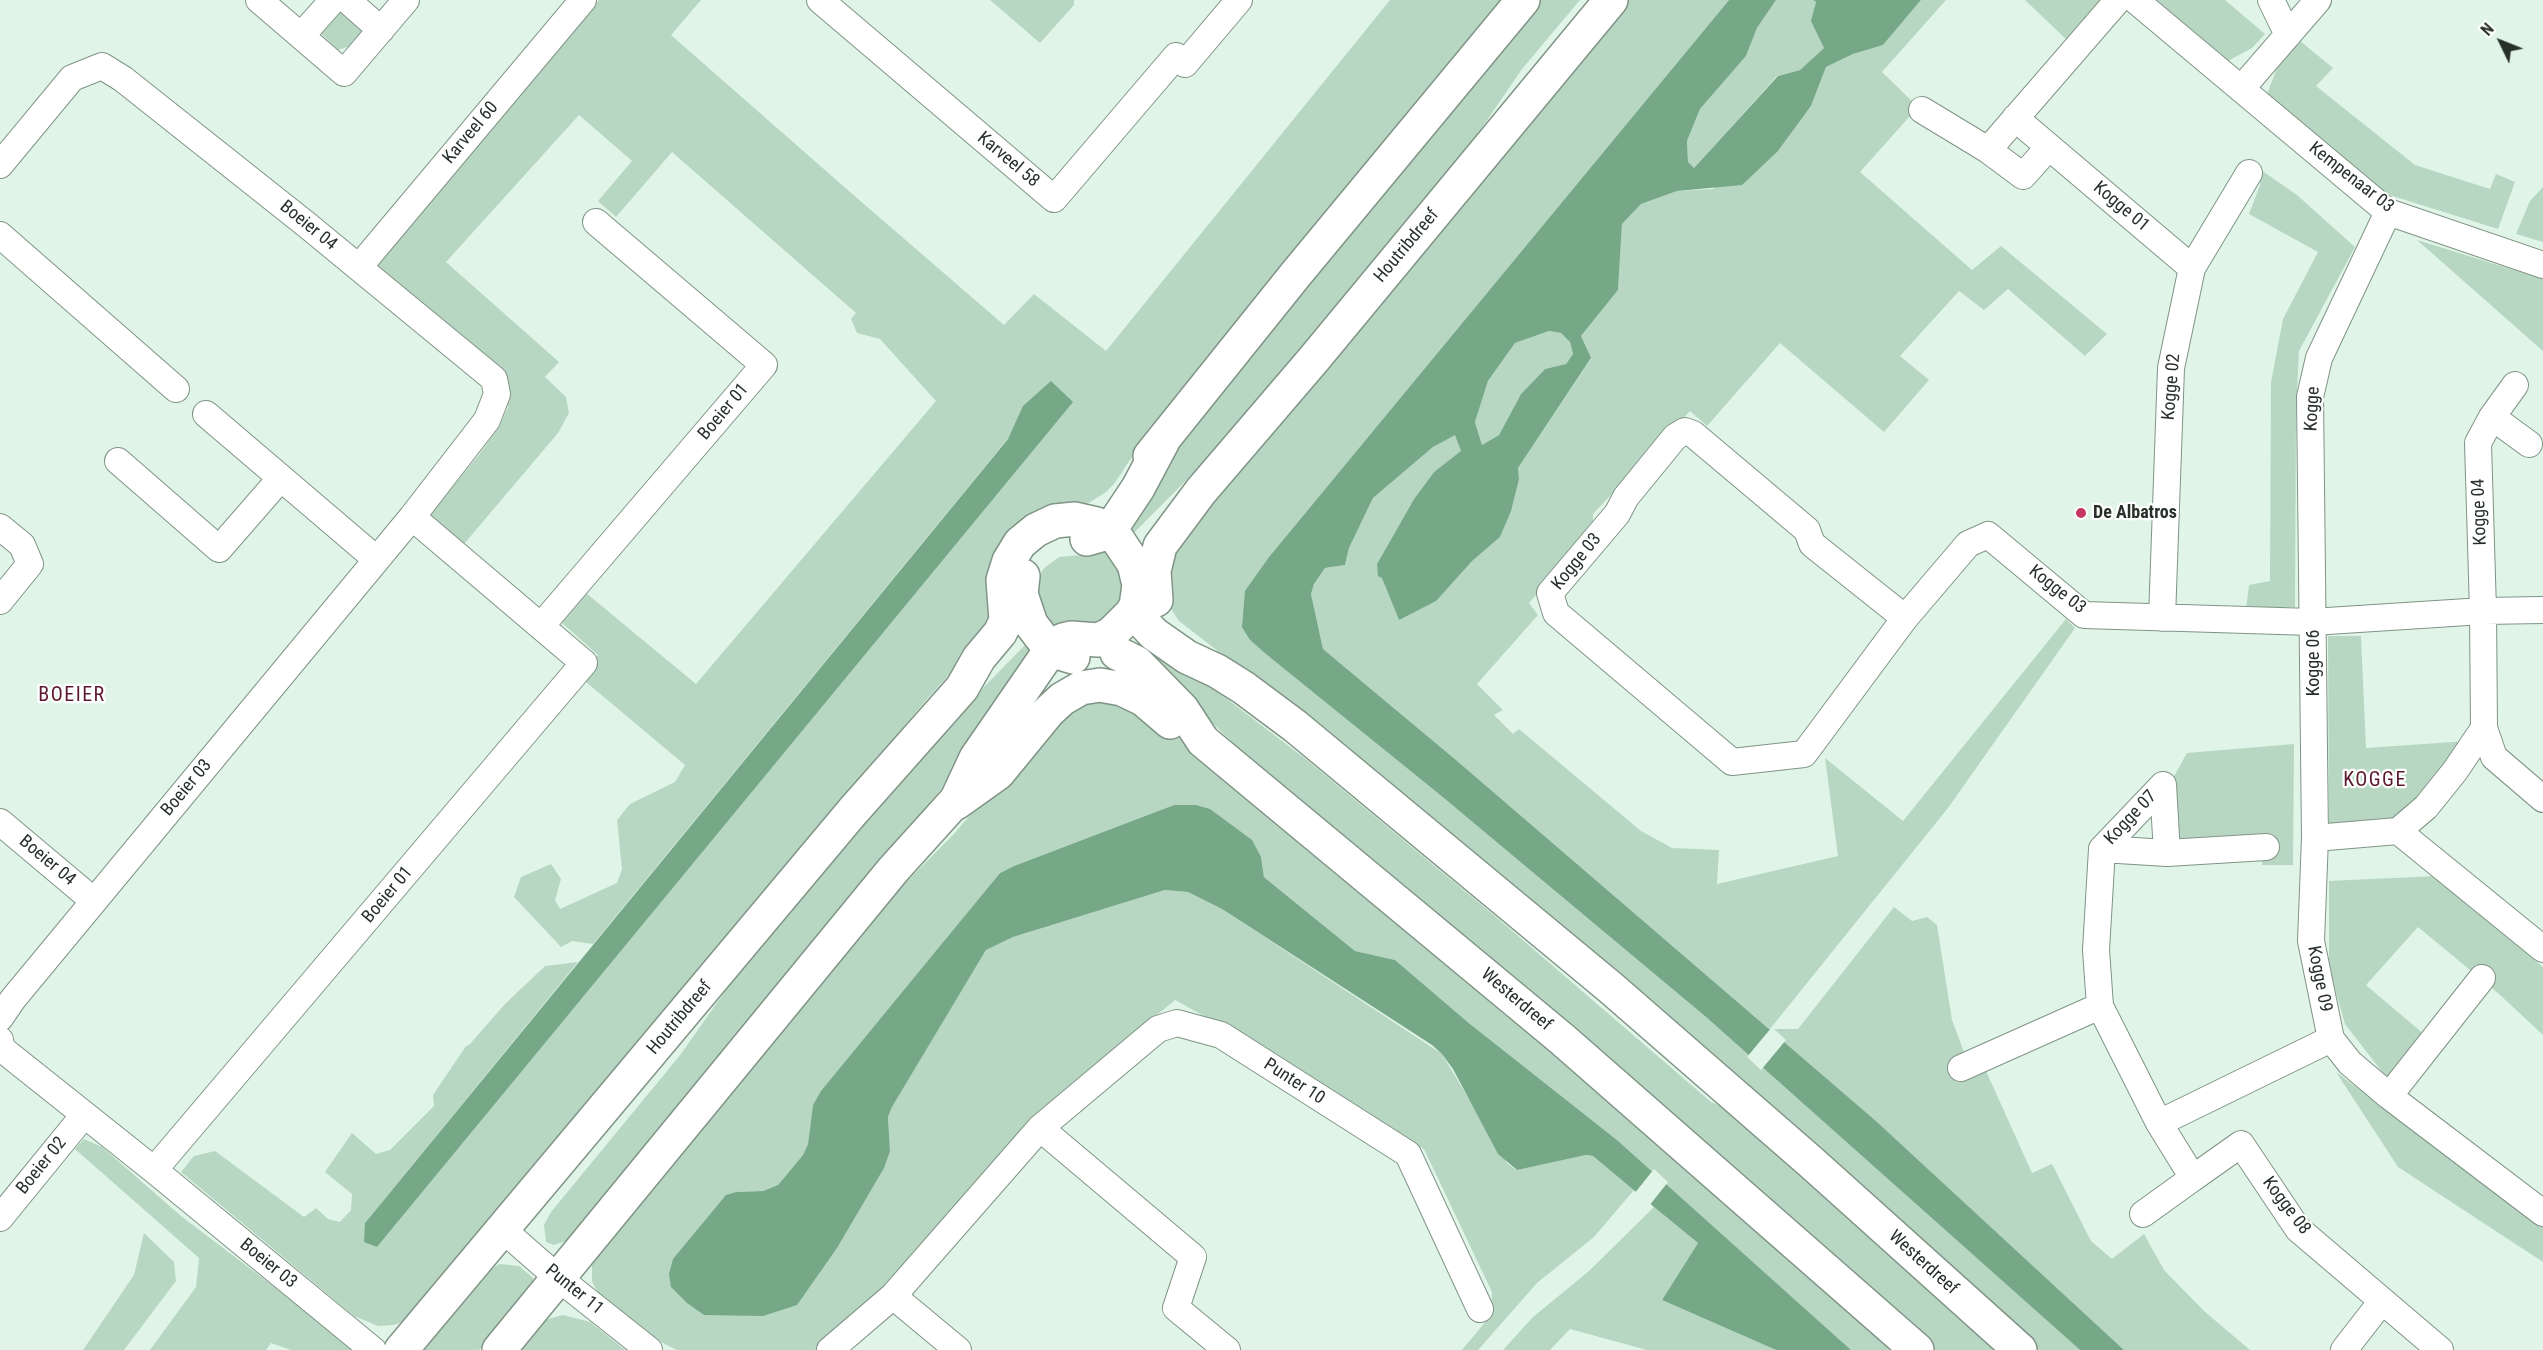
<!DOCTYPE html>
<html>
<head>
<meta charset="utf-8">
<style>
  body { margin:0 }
  #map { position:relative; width:2543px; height:1350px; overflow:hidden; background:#e0f5e7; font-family:"Roboto Condensed",sans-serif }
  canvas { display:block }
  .north { position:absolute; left:2471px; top:12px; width:60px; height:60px; -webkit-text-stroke:4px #fff; paint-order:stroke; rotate:313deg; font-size:16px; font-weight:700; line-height:24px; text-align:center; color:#28302a }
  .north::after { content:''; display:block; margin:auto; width:21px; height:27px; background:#28302a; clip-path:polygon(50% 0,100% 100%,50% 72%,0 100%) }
</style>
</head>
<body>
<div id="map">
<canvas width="2543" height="1350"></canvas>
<div class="north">N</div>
</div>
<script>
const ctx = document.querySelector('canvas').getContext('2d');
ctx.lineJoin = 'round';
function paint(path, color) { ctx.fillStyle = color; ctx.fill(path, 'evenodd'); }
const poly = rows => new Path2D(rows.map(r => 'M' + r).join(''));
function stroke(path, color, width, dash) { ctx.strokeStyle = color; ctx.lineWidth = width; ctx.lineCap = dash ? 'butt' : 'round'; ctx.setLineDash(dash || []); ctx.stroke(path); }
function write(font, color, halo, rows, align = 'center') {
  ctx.font = font + ' "Roboto Condensed",sans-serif'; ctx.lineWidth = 4.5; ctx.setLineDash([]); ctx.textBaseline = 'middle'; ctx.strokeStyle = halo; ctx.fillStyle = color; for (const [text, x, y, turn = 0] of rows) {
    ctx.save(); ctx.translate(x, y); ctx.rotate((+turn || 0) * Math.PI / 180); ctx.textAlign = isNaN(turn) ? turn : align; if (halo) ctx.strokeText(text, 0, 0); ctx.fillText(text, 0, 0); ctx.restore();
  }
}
paint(poly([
  [599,0,701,0,671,35,850,192,1004,325,1034,294,1106,351,1390,0,1505,0,1150,430,1114,484,1106,492,1084,506,1053,513,993,607,987,633,927,699,406,1321,393,1325,378,1326,354,1316,181,1172,194,1156,215,1151,304,1217,316,1208,328,1219,340,1222,351,1210,352,1194,325,1172,352,1133,376,1154,390,1150,434,1106,433,1095,466,1046,469,1045,505,1004,545,966,578,962,365,1223,377,1247,951,549,1010,436,593,944,572,941,561,947,514,897,521,877,551,864,561,879,555,900,560,909,617,883,622,869,617,820,630,804,675,782,685,765,580,677,598,655,561,622,586,593,696,684,936,401,880,339,857,333,851,319,856,313,672,152,616,217,598,201,632,161,579,115,446,262,559,362,545,377,566,397,569,413,558,433,464,544,430,514,478,456,499,427,508,407,502,378,369,265],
  [990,0,1074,0,1074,5,1040,43],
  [1537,0,1580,0,1522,69,1455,167,1232,434,1130,537,1120,528,1195,418],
  [1627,0,1729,0,1269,557,1250,640,1439,794,1706,1017,2080,1350,2039,1350,1901,1228,1250,676,1179,621,1170,607,1166,592,1172,547],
  [1776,0,1813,0,1816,2,1812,21,1824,48,1800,70,1777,76,1694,168,1688,163,1687,141,1700,109,1746,56,1757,28],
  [1921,0,1946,0,1882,72,1918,107,1860,172,1972,270,2001,246,2107,334,2085,356,2008,289,1984,310,1959,291,1900,356,1929,380,1884,432,1780,343,1707,426,1690,411,1593,514,1593,531,1529,603,1538,615,1477,684,1503,710,1494,715,1513,734,1519,729,1641,831,1672,848,1719,850,1717,884,1838,856,1825,758,1903,821,2066,619,2075,628,1948,808,1770,1029,1798,1029,1894,907,1912,921,1927,917,1937,925,1952,1020,1973,1076,1986,1071,2032,1173,2052,1164,2091,1241,2112,1259,2144,1234,2164,1270,2204,1311,2250,1350,2124,1350,1876,1121,1456,760,1323,649,1311,594,1314,584,1325,568,1345,565,1349,548,1373,498,1433,447,1455,434,1462,451,1434,472,1414,499,1377,564,1399,620,1500,537,1519,479,1518,468,1591,359,1581,336,1618,290,1622,224,1641,204,1677,191,1713,189,1778,151,1811,106,1826,67,1853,54,1883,45],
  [2025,0,2106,0,2069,42],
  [2156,0,2225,0,2265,34,2252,48,2228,61],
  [348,7,365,27,353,45,338,50,318,31,337,12],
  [2299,40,2333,68,2316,86,2415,165,2490,189,2496,174,2515,182,2498,229,2383,193,2267,94,2283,53],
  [2261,170,2297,195,2355,247,2299,351,2296,412,2295,607,2246,609,2249,585,2270,581,2271,382,2283,319,2318,252,2249,214,2260,185],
  [2543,187,2543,242,2516,234,2530,201],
  [2417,240,2543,279,2543,351],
  [1549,331,1561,333,1570,342,1573,354,1566,364,1545,369,1521,394,1499,435,1482,445,1475,422,1488,381,1515,343],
  [1105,550,1117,564,1122,581,1120,605,1098,624,1054,628,1048,623,1037,592,1038,580,1043,569,1059,557,1090,554],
  [2328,636,2361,636,2366,748,2467,741,2472,745,2474,768,2443,771,2401,825,2329,826],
  [1152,642,1307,760,1496,917,1711,1102,1734,1112,1999,1350,1936,1350,1888,1305,1258,767,1141,654],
  [1026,644,1036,654,966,759,931,802,569,1240,554,1245,546,1242,544,1225,551,1212,681,1054,742,967,942,730],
  [1113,698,1163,725,1330,863,1779,1245,1896,1350,1851,1350,1617,1140,1470,1024,1395,960,1355,951,1270,882,1264,877,1261,857,1196,805,1174,805,1014,866,1000,873,813,1105,808,1144,803,1155,778,1185,763,1191,736,1192,673,1259,890,1151,888,1117,892,1107,986,950,1013,937,1165,890,1188,892,1222,909,1442,1054,1507,1163,1516,1170,1586,1155,1593,1156,1634,1190,1594,1237,1537,1283,1478,1350,1462,1350,1491,1315,1492,1292,1424,1149,1224,1027,1175,1000,1034,1118,913,1253,906,1270,852,1314,815,1350,677,1350,653,1338,598,1293,592,1281,592,1258,871,917,953,835,1061,709],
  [2294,744,2293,865,2262,865,2263,846,2179,840,2173,778,2187,753],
  [2436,876,2543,967,2543,1035,2499,994,2418,927,2366,985,2432,1041,2398,1083,2383,1073,2345,1024,2329,968,2329,881],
  [2336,1072,2543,1227,2543,1262,2398,1167],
  [84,1139,102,1147,181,1216,327,1327,352,1350,291,1350,271,1343,266,1350,150,1350,196,1287,199,1258,75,1149],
  [1654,1207,1698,1243,1662,1300,1776,1350,1647,1350,1570,1329,1550,1350,1503,1350,1533,1317,1589,1271],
  [144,1233,174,1262,176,1281,124,1350,83,1350,134,1275],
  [500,1264,519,1266,533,1278,533,1282,479,1350,423,1350,494,1267],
  [563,1315,590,1322,625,1350,513,1350,544,1320]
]), '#b7d7c2');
paint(poly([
  [1729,0,1776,0,1757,28,1746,56,1700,109,1687,141,1688,162,1694,168,1778,76,1800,70,1824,48,1811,21,1816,2,1813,0,1921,0,1883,45,1853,54,1826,67,1811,106,1778,151,1742,185,1677,191,1641,204,1622,224,1618,290,1581,336,1591,358,1518,468,1519,479,1511,511,1500,537,1472,561,1436,601,1399,620,1382,578,1378,576,1377,564,1414,499,1434,472,1461,451,1455,435,1433,447,1373,498,1349,548,1345,565,1325,568,1314,584,1311,594,1323,649,1456,760,1876,1121,2124,1350,2080,1350,1706,1017,1439,794,1266,654,1250,640,1242,627,1245,591,1269,557],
  [1549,331,1561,333,1570,342,1573,354,1566,364,1545,369,1521,394,1499,435,1482,445,1475,422,1488,381,1515,343],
  [1051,381,1073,402,377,1247,364,1242,365,1223,1008,439,1023,406],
  [1174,805,1196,805,1210,809,1252,840,1261,857,1264,877,1270,882,1355,951,1395,960,1470,1024,1617,1140,1851,1350,1776,1350,1662,1300,1698,1243,1654,1207,1593,1156,1586,1155,1517,1170,1498,1154,1453,1069,1442,1054,1432,1045,1222,909,1188,892,1165,890,1013,937,986,950,892,1107,888,1117,890,1151,884,1168,837,1248,797,1305,763,1316,704,1315,687,1303,671,1287,669,1274,673,1259,726,1195,736,1192,763,1191,778,1185,803,1155,808,1144,813,1105,821,1091,1000,873,1014,866]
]), '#76a888');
paint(poly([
  [1772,1027,1786,1040,1761,1070,1747,1057],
  [1654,1169,1668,1182,1649,1206,1634,1194]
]), '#e0f5e7');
const minor = poly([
  [259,0,344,73,406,0],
  [347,0,381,30],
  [820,0,1054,199,1176,56,1185,64,1239,0],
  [2135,0,2388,212,2543,265],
  [2271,0,2288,35],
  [301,36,333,0],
  [2241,89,2318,0],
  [1922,110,1988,150,2023,176,2049,147],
  [2015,118,2192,268],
  [1988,150,2118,0],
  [0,165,72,78,102,66,123,79,307,225,494,379,497,394,487,420,412,517,13,999,0,1018],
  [2388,212,2319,358,2310,397,2315,838,2311,941,2331,1039,2350,1063,2389,1096,2543,1213],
  [0,235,176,389],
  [359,267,583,0],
  [2515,385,2492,417,2478,443,2483,611,2543,610],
  [206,414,376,559],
  [2492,417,2529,444],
  [118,461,219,549,280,479],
  [0,527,22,545,30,564,0,601],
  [1905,618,1804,754,1732,762,1556,613,1550,593,1617,514,1626,497,1675,437,1685,431,1693,434,1807,530,1812,544,1905,618,1968,544,1988,535,2084,615,2312,622,2483,611,2484,728,2455,771,2426,807,2398,831,2315,838],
  [2162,618,2171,368,2192,268,2249,173],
  [541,626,764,365,596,222],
  [2484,728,2494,757,2543,799],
  [0,822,94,901],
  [2398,831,2543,949],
  [2102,849,2163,785,2167,853],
  [2331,1039,2159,1123,2193,1178,2241,1144,2298,1229,2440,1350],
  [0,1040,2,1049,154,1170,373,1350],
  [1961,1068,2100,1006],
  [2389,1096,2482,978],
  [2159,1123,2100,1006,2096,950,2102,849,2167,853,2266,847],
  [1040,1128,1193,1257,1176,1308,1227,1350],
  [154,1170,584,663,412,517],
  [2143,1214,2193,1178],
  [0,1218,84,1115],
  [502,1229,557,1277,649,1350],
  [893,1296,958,1350],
  [830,1350,893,1296,1040,1128,1158,1029,1177,1023,1221,1035,1408,1154,1480,1309],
  [2344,1350,2382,1301]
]);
const major = poly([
  [1150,456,1296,274,1523,0],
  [1087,539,1101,535,1114,524,1138,488,1163,441],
  [1023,576,1021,594,1031,624,1044,641,1063,654,1073,657],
  [1156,600,1154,571,1160,546,1201,491,1314,359,1611,0],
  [1136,606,1140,619,1154,634,1187,657,1217,671,1244,688,1295,726,1611,988,1812,1163,2020,1350],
  [1117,653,1137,663,1182,709,1203,741,1562,1039,1917,1350],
  [956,803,998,773,1048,712,1062,699,1081,688,1100,685,1122,689,1143,699,1170,722],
  [401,1350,853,811,962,688,979,658,1000,633,1006,621,1003,580,1009,561,1020,543,1036,530,1055,521,1075,519,1097,524,1116,537,1134,564,1139,585,1136,606,1131,614,1111,634,1098,640,1071,638,1063,640,1047,655,976,758,955,803],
  [499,1350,893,870,968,787]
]);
stroke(minor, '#809486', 28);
stroke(major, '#809486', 36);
stroke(minor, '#fff', 26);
stroke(major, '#fff', 33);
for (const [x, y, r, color] of [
  [2081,513,6,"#c53765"]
]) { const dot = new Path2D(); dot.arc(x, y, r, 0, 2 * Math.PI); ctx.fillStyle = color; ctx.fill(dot); stroke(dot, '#fff', 2); }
write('18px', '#28302a', '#fff', [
  ["Karveel 60",471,133,-50],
  ["Karveel 58",1008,160,40],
  ["Kempenaar 03",2351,178,38],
  ["Kogge 01",2121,207,40],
  ["Boeier 04",308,226,39],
  ["Houtribdreef",1407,246,-50],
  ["Kogge 02",2172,387,-85],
  ["Kogge",2313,409,-87],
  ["Boeier 01",724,412,-50],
  ["Kogge 04",2480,512,-92],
  ["Kogge 03",1577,562,-51],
  ["Kogge 03",2057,590,38],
  ["Kogge 06",2314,663,-90],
  ["Boeier 03",187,788,-50],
  ["Kogge 07",2131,818,-47],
  ["Boeier 04",47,861,40],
  ["Boeier 01",388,895,-50],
  ["Kogge 09",2319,979,79],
  ["Westerdreef",1516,1000,40],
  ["Houtribdreef",680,1018,-50],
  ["Punter 10",1294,1082,33],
  ["Boeier 02",42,1166,-51],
  ["Kogge 08",2286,1206,53],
  ["Westerdreef",1923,1263,42],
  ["Boeier 03",268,1264,39],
  ["Punter 11",574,1290,39]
]);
write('bold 18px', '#28302a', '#fff', [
  ["De Albatros",2093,513]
], 'left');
ctx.letterSpacing = '1.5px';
write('20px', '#5c182d', '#fff', [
  ["BOEIER",72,696],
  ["KOGGE",2375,781]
]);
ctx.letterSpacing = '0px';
</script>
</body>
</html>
